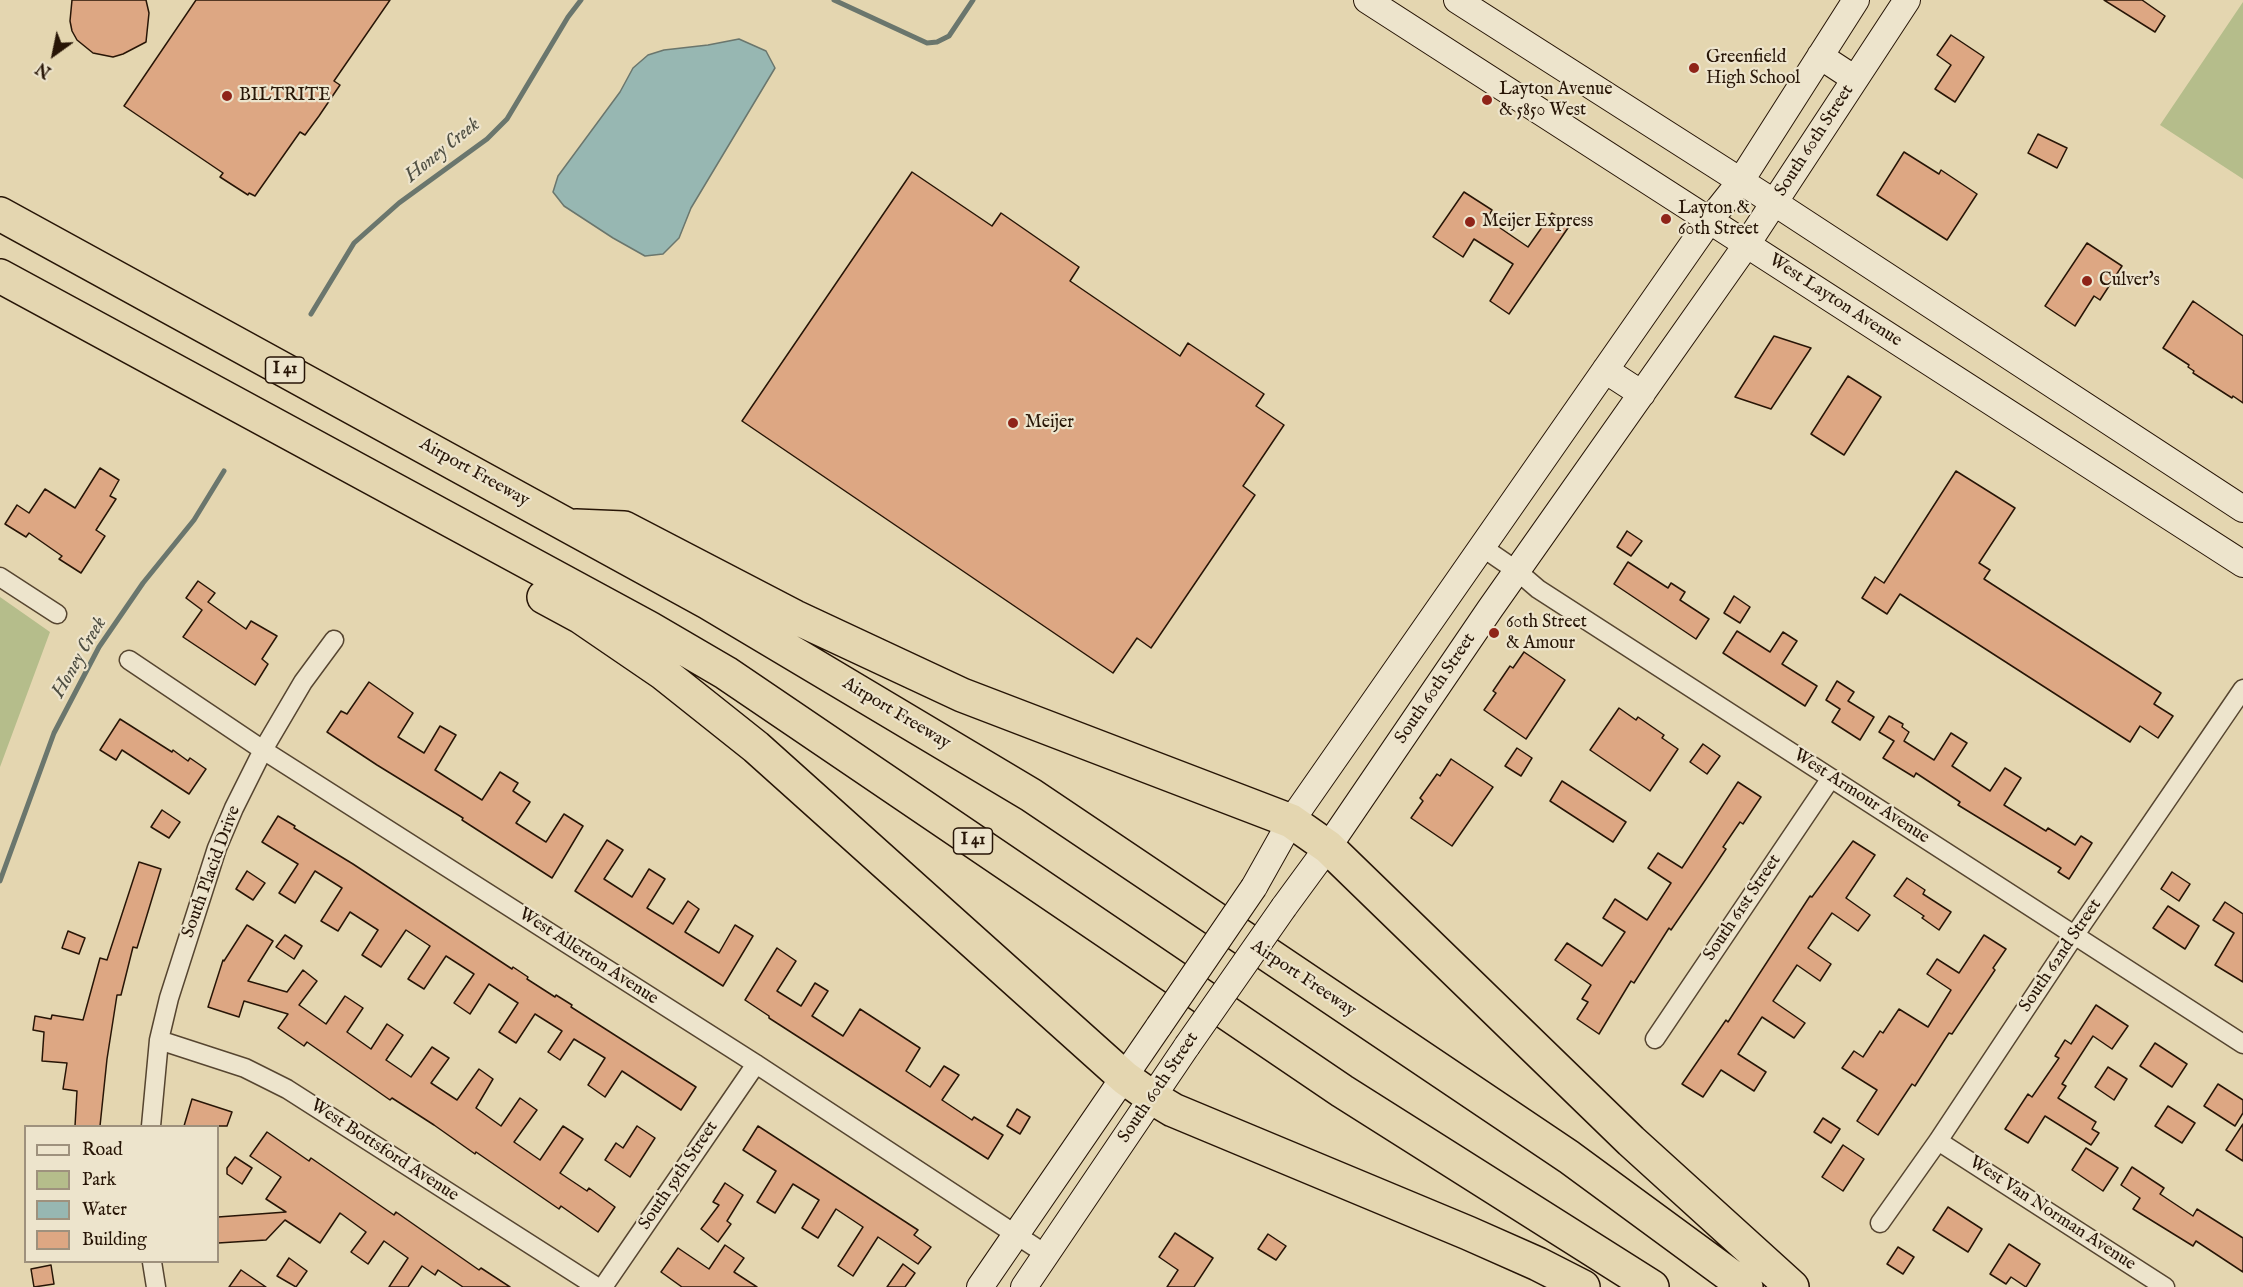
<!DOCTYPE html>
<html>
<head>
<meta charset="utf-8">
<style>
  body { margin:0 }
  #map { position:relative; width:2243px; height:1287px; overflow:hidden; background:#e4d6b0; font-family:"IM FELL English",serif }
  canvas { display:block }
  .legend { position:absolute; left:24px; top:1125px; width:195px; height:138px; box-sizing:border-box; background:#ede4cc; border:2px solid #9e917d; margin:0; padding:8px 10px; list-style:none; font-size:18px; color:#271506 }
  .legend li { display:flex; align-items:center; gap:12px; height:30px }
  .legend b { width:30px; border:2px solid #9e917d }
  .north { position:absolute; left:24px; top:24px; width:60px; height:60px; -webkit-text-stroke:4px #ede4cc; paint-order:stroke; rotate:213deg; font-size:16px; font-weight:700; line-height:24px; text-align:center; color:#271506 }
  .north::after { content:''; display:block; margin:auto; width:21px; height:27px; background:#271506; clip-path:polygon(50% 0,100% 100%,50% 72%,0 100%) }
</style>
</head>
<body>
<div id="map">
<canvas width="2243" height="1287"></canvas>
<ul class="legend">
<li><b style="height:8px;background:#ede4cc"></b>Road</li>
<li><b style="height:16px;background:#b5bd8b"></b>Park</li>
<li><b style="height:16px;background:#97b7b2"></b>Water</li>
<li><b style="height:16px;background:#dda783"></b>Building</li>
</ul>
<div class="north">N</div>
</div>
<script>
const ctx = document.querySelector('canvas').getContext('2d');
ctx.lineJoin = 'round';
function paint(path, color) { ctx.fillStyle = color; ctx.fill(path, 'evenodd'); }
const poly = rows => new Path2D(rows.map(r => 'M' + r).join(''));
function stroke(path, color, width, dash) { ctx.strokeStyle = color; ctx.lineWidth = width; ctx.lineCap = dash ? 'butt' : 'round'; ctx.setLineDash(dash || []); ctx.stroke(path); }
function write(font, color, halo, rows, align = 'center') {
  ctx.font = font + ' "IM FELL English",serif'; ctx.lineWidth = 4.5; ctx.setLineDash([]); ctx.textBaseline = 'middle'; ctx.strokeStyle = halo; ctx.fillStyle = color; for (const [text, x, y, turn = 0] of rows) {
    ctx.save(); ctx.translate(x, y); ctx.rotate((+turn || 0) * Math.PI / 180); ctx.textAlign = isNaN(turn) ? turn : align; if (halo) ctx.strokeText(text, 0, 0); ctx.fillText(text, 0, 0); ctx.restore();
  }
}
paint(poly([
  [2243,2,2243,179,2160,125],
  [0,597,50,632,0,767]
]), '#b5bd8b');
const water = poly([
  [739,39,766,51,775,68,691,208,679,238,663,254,645,256,613,238,564,206,553,192,558,176,620,92,633,68,648,55,664,50,708,45,739,39]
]);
paint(water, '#97b7b2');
stroke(water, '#6a766d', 1.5);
stroke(poly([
  [834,0,927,43,937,42,949,36,973,0],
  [311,314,354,243,399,203,487,139,507,119,568,17,581,0],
  [0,881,54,733,99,647,143,583,194,520,224,471]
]), '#6a766d', 5);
const building = poly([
  [72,0,146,0,149,13,146,42,123,54,113,57,93,53,77,40,72,31,70,21,72,0],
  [196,0,390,0,334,81,340,85,319,116,305,135,300,132,255,196,249,193,248,195,220,177,223,173,124,106,196,0],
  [2104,0,2142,0,2165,16,2155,32,2104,0],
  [1951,35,1984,57,1955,102,1935,89,1951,65,1937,55,1951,35],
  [2038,134,2067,148,2057,168,2028,153,2038,134],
  [1904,152,1939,174,1941,170,1977,194,1947,240,1877,195,1904,152],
  [912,172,992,226,1001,213,1079,267,1070,281,1180,356,1188,343,1264,394,1256,406,1284,425,1243,486,1255,495,1151,648,1137,638,1113,673,742,421,912,172],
  [1464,192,1492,210,1487,219,1528,247,1552,213,1570,225,1509,314,1490,301,1513,264,1474,239,1463,257,1433,237,1464,192],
  [2087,243,2122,266,2100,300,2094,296,2075,326,2045,306,2087,243],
  [2193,301,2243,336,2243,403,2233,396,2232,398,2193,373,2194,371,2188,367,2189,365,2163,348,2193,301],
  [1774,336,1811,348,1771,409,1735,397,1774,336],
  [1848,376,1881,397,1844,455,1811,434,1848,376],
  [100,468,119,480,110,496,116,499,96,530,105,536,81,573,59,559,62,556,29,533,26,537,5,524,17,505,29,513,45,489,75,508,100,468],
  [1956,471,2015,508,1979,563,1990,570,1984,579,2161,693,2154,704,2173,716,2158,738,2140,726,2130,742,1900,594,1887,614,1862,598,1875,577,1884,583,1956,471],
  [1627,531,1642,541,1631,556,1617,547,1627,531],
  [1628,562,1668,588,1671,583,1685,592,1680,600,1709,619,1696,639,1614,584,1628,562],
  [198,581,215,593,208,602,246,629,251,621,277,636,262,659,268,664,255,685,183,637,202,610,186,598,198,581],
  [1734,596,1750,607,1740,623,1724,613,1734,596],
  [1737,631,1770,652,1783,632,1797,641,1782,664,1817,686,1805,706,1723,653,1737,631],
  [1524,652,1565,680,1526,739,1484,710,1496,693,1493,691,1510,666,1513,668,1524,652],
  [1837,681,1854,692,1848,701,1874,717,1860,740,1832,722,1840,709,1826,700,1837,681],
  [369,682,413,713,398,737,424,753,440,726,456,735,435,770,482,800,500,772,518,783,513,791,530,802,516,823,546,842,564,814,583,826,552,878,462,820,463,818,455,813,377,765,327,732,341,711,347,714,369,682],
  [1619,708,1636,720,1638,717,1664,735,1662,738,1678,749,1650,791,1590,750,1619,708],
  [1889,716,1903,724,1902,727,1909,732,1904,741,1934,760,1951,733,1967,743,1952,766,1990,791,2005,768,2021,778,2004,805,2046,831,2048,828,2075,845,2081,836,2092,843,2069,879,2058,872,2061,868,1958,805,1960,802,1916,773,1914,777,1883,758,1894,741,1879,732,1889,716],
  [120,719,172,752,173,750,188,761,190,758,206,769,189,794,122,750,116,760,100,750,120,719],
  [1703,744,1720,756,1707,774,1690,762,1703,744],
  [1517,748,1532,758,1521,776,1505,766,1517,748],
  [1451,759,1493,787,1452,846,1411,818,1423,801,1420,798,1437,774,1440,776,1451,759],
  [1562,781,1626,822,1613,842,1550,801,1562,781],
  [1738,782,1761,797,1743,824,1740,822,1723,847,1726,849,1706,879,1671,930,1669,928,1634,983,1631,981,1599,1034,1577,1019,1588,1002,1582,999,1591,985,1555,960,1567,943,1602,966,1625,932,1603,918,1615,899,1647,920,1671,883,1648,868,1658,853,1682,868,1738,782],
  [162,810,180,822,169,838,151,827,162,810],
  [278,816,295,826,294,828,353,864,512,969,513,967,528,977,527,979,555,997,556,995,572,1005,571,1007,696,1087,681,1110,622,1071,605,1097,588,1085,605,1058,574,1039,560,1060,548,1052,562,1031,535,1014,516,1043,499,1032,518,1003,489,984,470,1014,454,1003,474,974,446,956,424,989,408,979,430,946,406,930,381,967,362,955,378,930,350,912,338,931,321,921,342,888,315,871,295,903,279,893,298,864,262,842,278,816],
  [607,840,623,850,604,879,632,897,649,869,665,879,647,908,673,924,688,901,699,909,685,932,719,953,735,925,753,936,723,986,575,891,607,840],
  [1853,841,1875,855,1846,898,1870,915,1858,931,1832,913,1808,948,1831,964,1820,981,1797,965,1773,1001,1805,1023,1794,1038,1762,1017,1738,1054,1766,1072,1754,1091,1721,1070,1703,1097,1682,1084,1726,1020,1728,1022,1810,896,1812,897,1853,841],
  [139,862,161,869,137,948,133,947,121,995,117,995,107,1059,100,1126,75,1126,77,1091,63,1089,67,1063,42,1061,44,1032,33,1030,35,1016,51,1019,52,1015,83,1020,100,958,107,960,139,862],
  [247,871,265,883,253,900,236,889,247,871],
  [2172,872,2190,884,2179,901,2161,889,2172,872],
  [1907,878,1925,890,1923,894,1951,912,1939,930,1922,918,1924,916,1894,896,1907,878],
  [2225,902,2243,914,2243,982,2215,965,2234,933,2213,920,2225,902],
  [2168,906,2199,926,2185,949,2153,928,2168,906],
  [247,925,273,941,248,981,287,992,303,970,317,981,299,1005,326,1024,345,996,363,1008,347,1032,371,1049,387,1024,403,1035,386,1060,411,1077,432,1047,449,1058,431,1083,457,1100,479,1069,493,1079,476,1108,501,1126,520,1098,537,1110,514,1142,540,1160,563,1126,583,1139,560,1173,587,1191,589,1188,615,1207,598,1232,561,1206,559,1209,476,1152,475,1154,434,1125,392,1098,390,1100,307,1042,304,1046,278,1028,288,1014,244,1001,239,1017,208,1007,223,960,224,961,247,925],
  [68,931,85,938,79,954,62,948,68,931],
  [285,935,302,946,294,959,276,947,285,935],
  [1984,935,2006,949,1993,968,1995,970,1952,1034,1949,1033,1915,1086,1912,1084,1878,1135,1857,1121,1877,1090,1842,1068,1854,1051,1863,1057,1880,1031,1883,1033,1899,1009,1928,1027,1951,990,1927,974,1937,959,1959,973,1984,935],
  [777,948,796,961,777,991,801,1006,815,983,828,991,812,1016,843,1036,860,1009,920,1048,906,1071,930,1087,944,1066,959,1075,942,1100,972,1120,974,1117,1003,1135,988,1159,769,1018,769,1016,745,1000,777,948],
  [2096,1005,2128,1026,2112,1049,2093,1036,2062,1084,2066,1086,2058,1098,2096,1122,2092,1129,2099,1133,2091,1145,2045,1116,2028,1143,2005,1129,2028,1094,2032,1097,2059,1058,2055,1056,2065,1040,2071,1044,2096,1005],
  [2155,1043,2187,1064,2172,1087,2140,1066,2155,1043],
  [2108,1067,2127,1079,2114,1100,2095,1087,2108,1067],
  [2218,1084,2243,1100,2243,1113,2235,1126,2204,1106,2218,1084],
  [192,1099,232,1112,227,1126,184,1126,192,1099],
  [2168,1106,2195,1123,2182,1143,2155,1126,2168,1106],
  [1017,1109,1030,1117,1020,1134,1007,1126,1017,1109],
  [1823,1118,1840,1129,1831,1143,1814,1132,1823,1118],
  [2243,1124,2243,1161,2226,1150,2243,1124],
  [637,1126,655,1138,630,1177,605,1160,616,1143,623,1148,637,1126],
  [758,1126,918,1230,914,1235,931,1247,918,1264,878,1237,853,1276,838,1266,863,1227,836,1209,818,1238,802,1228,819,1200,793,1184,775,1213,757,1202,776,1171,743,1150,758,1126],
  [267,1132,309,1161,311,1158,394,1215,396,1212,479,1270,481,1268,510,1287,463,1287,438,1270,435,1275,422,1266,408,1287,389,1287,408,1258,384,1241,368,1264,351,1252,366,1232,340,1213,320,1243,285,1220,266,1240,218,1243,218,1217,286,1212,266,1199,281,1177,250,1156,267,1132],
  [1843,1145,1864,1159,1843,1191,1822,1177,1843,1145],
  [2086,1148,2118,1168,2103,1191,2072,1170,2086,1148],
  [235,1157,252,1168,242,1184,227,1174,227,1168,235,1157],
  [2132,1167,2164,1188,2160,1194,2193,1216,2197,1209,2243,1238,2243,1272,2196,1241,2193,1246,2133,1209,2140,1198,2121,1185,2132,1167],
  [725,1183,743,1195,727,1221,731,1224,718,1242,701,1229,719,1205,713,1202,725,1183],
  [1948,1207,1982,1229,1968,1252,1933,1230,1948,1207],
  [1175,1233,1213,1258,1194,1287,1167,1287,1178,1270,1159,1257,1175,1233],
  [1268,1234,1286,1246,1276,1260,1258,1249,1268,1234],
  [2009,1244,2040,1264,2026,1287,2011,1277,2006,1284,1990,1274,2009,1244],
  [725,1245,744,1258,734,1272,757,1287,682,1287,661,1272,678,1248,709,1269,725,1245],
  [1898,1247,1914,1257,1903,1274,1887,1264,1898,1247],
  [289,1258,307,1271,296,1287,277,1276,289,1258],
  [903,1264,915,1273,905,1287,887,1287,903,1264],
  [51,1265,54,1284,34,1287,31,1269,51,1265],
  [241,1270,266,1287,229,1287,241,1270]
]);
paint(building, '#dda783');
stroke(building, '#271506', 1.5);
const street = poly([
  [1482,547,1517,571,1538,589,2243,1044],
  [0,577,57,614],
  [129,660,263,750,756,1064,1047,1255],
  [1655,1039,1831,778],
  [159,1040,245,1068,287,1089,597,1287],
  [151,1126,159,1040,169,998,217,848,234,808,263,750,303,682,334,640],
  [1938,1141,2165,1287],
  [1880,1223,1938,1141,2074,936,2243,689],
  [152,1262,156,1287],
  [603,1287,756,1064]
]);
const secondary = poly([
  [1367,0,2243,564],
  [1457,0,1775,203,2243,509],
  [1820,56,1855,79],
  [1605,370,1642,394],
  [1254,887,1291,821,1709,221,1740,182,1856,0],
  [1284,907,1328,847,1490,609,1747,244,1907,0],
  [980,1287,1159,1026],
  [1024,1287,1187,1046]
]);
const highway = poly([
  [0,214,709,603,1031,795,1569,1157,1746,1287],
  [0,276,649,628,726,673,1342,1091,1652,1287],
  [576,526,624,528,795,617,962,695,1291,821,1328,847,1631,1141,1792,1287],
  [544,597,581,617,663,673,756,747,1125,1078,1153,1098,1173,1110,1468,1233,1538,1264,1583,1287]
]);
stroke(street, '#564530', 21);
stroke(secondary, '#271506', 28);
stroke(highway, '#271506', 36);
stroke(street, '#ede4cc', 18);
stroke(secondary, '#ede4cc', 26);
stroke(highway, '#e4d6b0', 33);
const secondaryBridge = poly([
  [1159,1026,1254,887],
  [1187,1046,1284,907]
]);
stroke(secondaryBridge, '#271506', 28, []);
stroke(secondaryBridge, '#ede4cc', 26);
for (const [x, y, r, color] of [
  [1694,68,6,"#8f2418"],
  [227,96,6,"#8f2418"],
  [1487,100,6,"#8f2418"],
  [1666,219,6,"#8f2418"],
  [1470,222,6,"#8f2418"],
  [2087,281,6,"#8f2418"],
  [1013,423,6,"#8f2418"],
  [1494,633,6,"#8f2418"]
]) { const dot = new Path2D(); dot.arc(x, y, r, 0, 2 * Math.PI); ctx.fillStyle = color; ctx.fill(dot); stroke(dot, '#ede4cc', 2); }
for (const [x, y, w] of [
  [285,370,39],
  [973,841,39]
]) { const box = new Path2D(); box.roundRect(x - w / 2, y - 13, w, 26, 4.5); ctx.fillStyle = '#ede4cc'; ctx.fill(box); stroke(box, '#271506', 1.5); }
write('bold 16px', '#271506', null, [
  ["I 41",285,370],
  ["I 41",973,841]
]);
write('18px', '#271506', '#ede4cc', [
  ["Greenfield",1706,58],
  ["High School",1706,79],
  ["Layton Avenue",1499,90],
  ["& 5850 West",1499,111],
  ["BILTRITE",239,96],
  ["Layton &",1678,209],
  ["60th Street",1678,230],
  ["Meijer Express",1482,222],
  ["Culver's",2099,281],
  ["Meijer",1025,423],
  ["60th Street",1506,623],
  ["& Amour",1506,644]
], 'left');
write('18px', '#271506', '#ede4cc', [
  ["South 60th Street",1815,141,-57],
  ["West Layton Avenue",1835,301,33],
  ["Airport Freeway",474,473,29],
  ["South 60th Street",1436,689,-56],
  ["Airport Freeway",896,714,31],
  ["West Armour Avenue",1861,797,33],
  ["South Placid Drive",212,872,-70],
  ["South 61st Street",1743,908,-56],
  ["South 62nd Street",2061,956,-56],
  ["West Allerton Avenue",588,957,33],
  ["Airport Freeway",1303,979,34],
  ["South 60th Street",1159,1088,-56],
  ["West Bottsford Avenue",384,1151,33],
  ["South 59th Street",679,1176,-56],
  ["West Van Norman Avenue",2052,1214,33]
]);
write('italic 20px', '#4e4e42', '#ede4cc', [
  ["Honey Creek",443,151,-39],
  ["Honey Creek",80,658,-60]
]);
</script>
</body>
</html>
